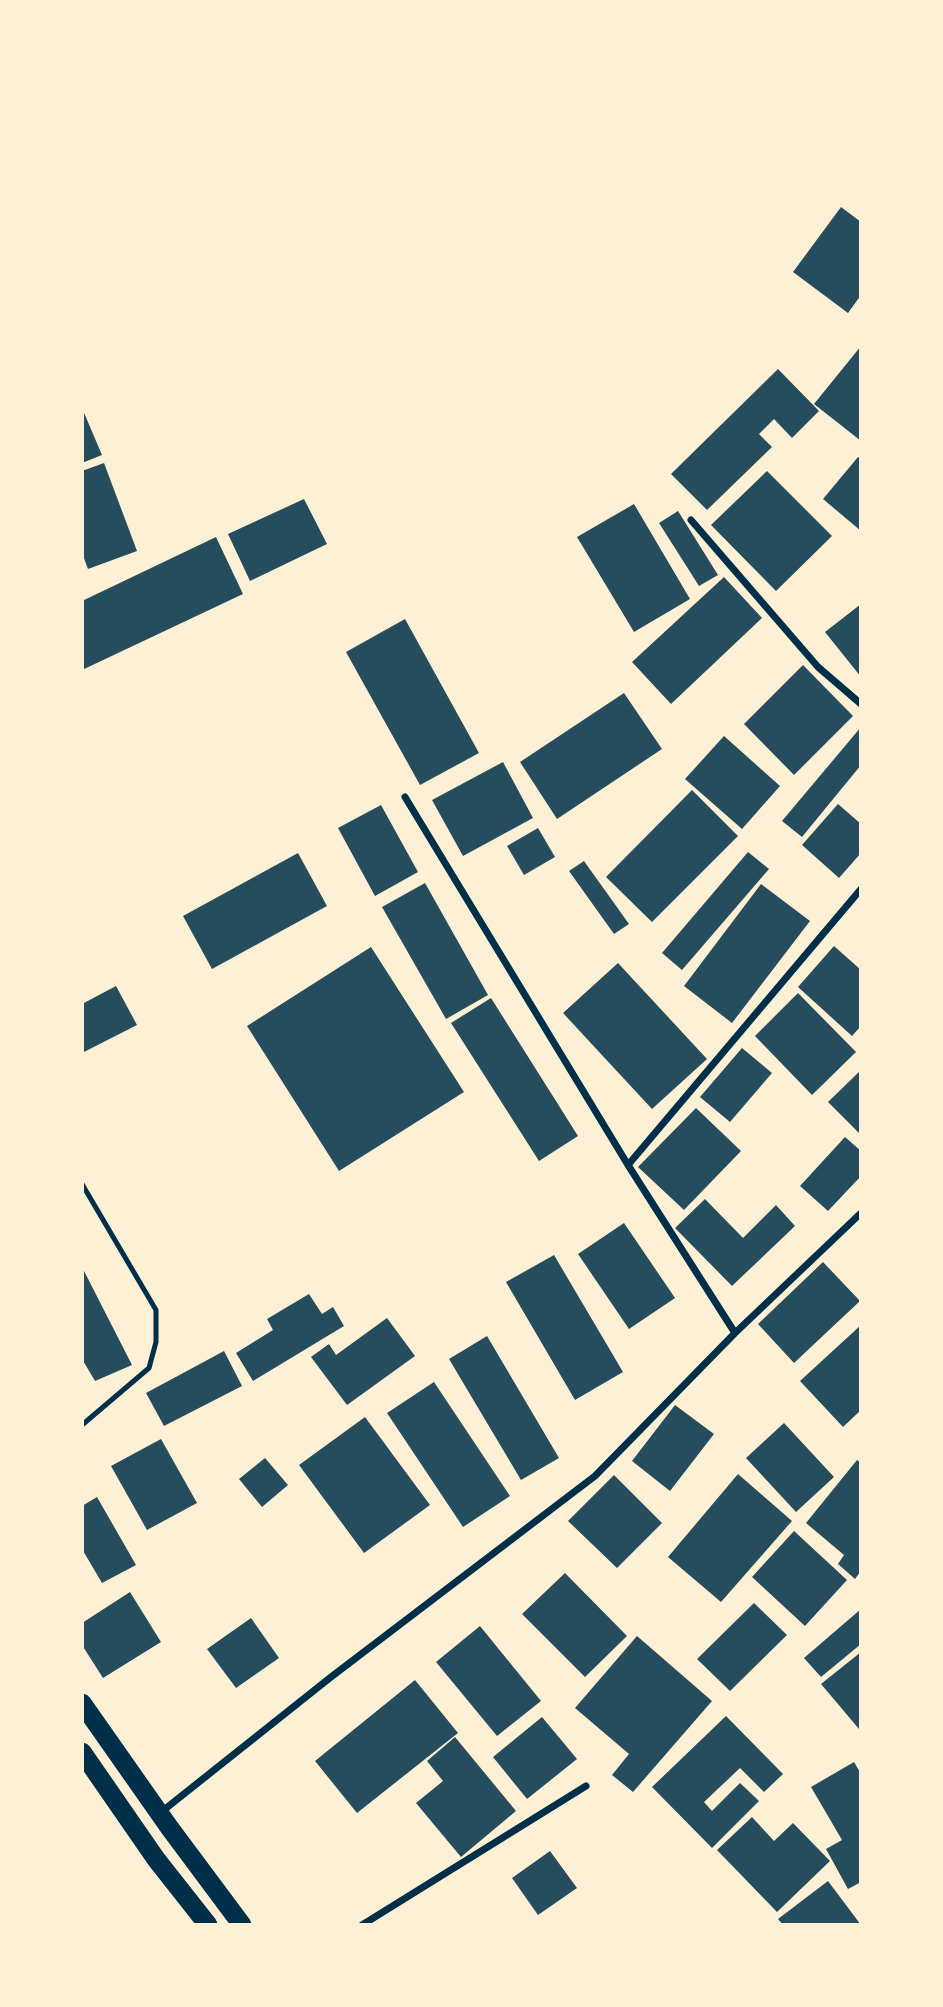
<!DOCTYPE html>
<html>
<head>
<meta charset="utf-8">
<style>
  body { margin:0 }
  #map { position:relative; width:943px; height:2007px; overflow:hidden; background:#fdf0d5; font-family:"Roboto Condensed",sans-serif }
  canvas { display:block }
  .frame { position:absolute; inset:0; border:84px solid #fdf0d5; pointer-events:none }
</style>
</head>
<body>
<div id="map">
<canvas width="943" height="2007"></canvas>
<div class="frame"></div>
</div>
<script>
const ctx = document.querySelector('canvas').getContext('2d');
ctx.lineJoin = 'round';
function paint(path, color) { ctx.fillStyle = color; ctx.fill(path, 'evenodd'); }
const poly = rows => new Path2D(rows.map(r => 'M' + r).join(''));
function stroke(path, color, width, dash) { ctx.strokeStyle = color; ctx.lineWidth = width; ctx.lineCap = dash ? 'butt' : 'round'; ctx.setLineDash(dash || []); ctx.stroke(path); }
paint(poly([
  [841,207,861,222,861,295,848,313,793,272],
  [861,346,861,441,814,404],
  [778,369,819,411,792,438,774,419,759,434,772,447,707,510,671,474],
  [82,408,102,455,82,463],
  [858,457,861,459,861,531,823,499],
  [104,463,137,551,88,569,82,553,82,471],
  [767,471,832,536,776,591,711,525],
  [304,499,327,544,250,581,228,534],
  [634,504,690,599,634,632,577,537],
  [678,511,718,575,699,586,659,523],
  [216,537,243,594,82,670,82,601],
  [724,577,762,618,671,704,632,662],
  [861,604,861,677,825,632],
  [405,619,479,753,420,785,346,652],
  [803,665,853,716,794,775,744,724],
  [624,693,662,749,557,819,520,762],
  [861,727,861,765,802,837,782,821],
  [724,736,780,786,742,829,685,779],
  [503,762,533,818,463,856,432,800],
  [692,790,738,836,652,922,606,877],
  [838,804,861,824,861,853,839,878,802,845],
  [381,805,418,872,375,896,338,828],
  [538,828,555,857,524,875,507,846],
  [748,852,769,869,682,970,662,953],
  [298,853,327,906,212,969,183,916],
  [584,861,629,924,614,934,569,871],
  [425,883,488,995,446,1019,382,907],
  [761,884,810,921,732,1023,684,986],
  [834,946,861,970,861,1026,852,1036,798,987],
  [371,947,464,1092,339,1171,247,1026],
  [618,963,707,1059,652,1109,563,1013],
  [116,986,137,1025,82,1053,82,1004],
  [798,993,856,1052,812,1095,755,1036],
  [491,998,578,1136,539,1161,451,1023],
  [742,1048,772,1073,730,1122,700,1097],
  [861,1070,861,1135,828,1102],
  [696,1108,741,1151,684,1210,638,1167],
  [845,1137,861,1151,861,1176,828,1211,800,1186],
  [705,1199,743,1238,776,1205,795,1226,732,1286,675,1228],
  [624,1223,675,1298,629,1329,578,1254],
  [554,1255,623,1372,575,1400,506,1282],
  [823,1262,860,1301,794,1363,758,1324],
  [82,1267,132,1365,95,1381,82,1359],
  [309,1294,322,1314,333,1307,344,1326,253,1381,236,1353,273,1330,267,1319],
  [387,1318,415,1356,347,1405,311,1357,329,1344,336,1355],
  [861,1325,861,1410,843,1427,800,1381],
  [487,1336,559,1458,521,1480,449,1359],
  [224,1351,242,1386,164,1426,146,1393],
  [434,1382,510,1496,463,1527,387,1413],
  [675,1405,714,1434,670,1491,632,1461],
  [365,1417,430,1505,364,1553,299,1465],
  [784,1423,834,1477,796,1512,746,1458],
  [161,1439,197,1503,147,1530,111,1466],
  [265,1458,288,1485,262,1507,239,1479],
  [857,1460,861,1463,861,1571,855,1579,838,1564,844,1555,806,1523],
  [738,1474,792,1521,721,1602,668,1557],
  [614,1475,662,1523,617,1568,568,1521],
  [97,1497,136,1565,102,1583,82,1549,82,1506],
  [794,1531,847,1580,805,1626,752,1577],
  [565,1573,627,1636,585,1677,522,1614],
  [130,1592,161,1642,103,1678,82,1645,82,1623],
  [754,1603,787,1635,730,1691,697,1659],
  [861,1609,861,1644,821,1677,804,1658],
  [251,1618,279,1658,236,1688,207,1649],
  [480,1626,541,1701,497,1736,436,1662],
  [637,1636,712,1701,633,1792,612,1775,629,1754,575,1708],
  [861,1652,861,1728,859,1729,821,1684],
  [415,1680,458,1733,357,1813,315,1761],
  [726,1716,783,1774,764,1792,740,1768,704,1802,712,1811,740,1783,759,1801,712,1848,652,1787],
  [542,1717,577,1759,527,1799,493,1757],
  [455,1737,516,1811,461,1857,416,1803,443,1781,427,1761],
  [854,1762,861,1774,861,1882,848,1889,826,1849,842,1840,811,1787],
  [752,1817,774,1841,793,1823,830,1861,777,1912,717,1850],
  [550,1851,577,1888,538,1915,512,1878],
  [828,1881,861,1925,783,1925,778,1919]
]), '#264d5e');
stroke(poly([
  [82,1184,156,1310,156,1342,149,1368,82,1425]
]), '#003049', 5);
stroke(poly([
  [691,520,818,667,861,704],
  [405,797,628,1165,735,1333],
  [628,1165,861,889],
  [160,1813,331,1677,595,1476,735,1333,861,1213],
  [362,1925,586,1786]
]), '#003049', 7);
stroke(poly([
  [82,1703,169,1827,242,1925],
  [82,1752,156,1859,208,1925]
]), '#003049', 19);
</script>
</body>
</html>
